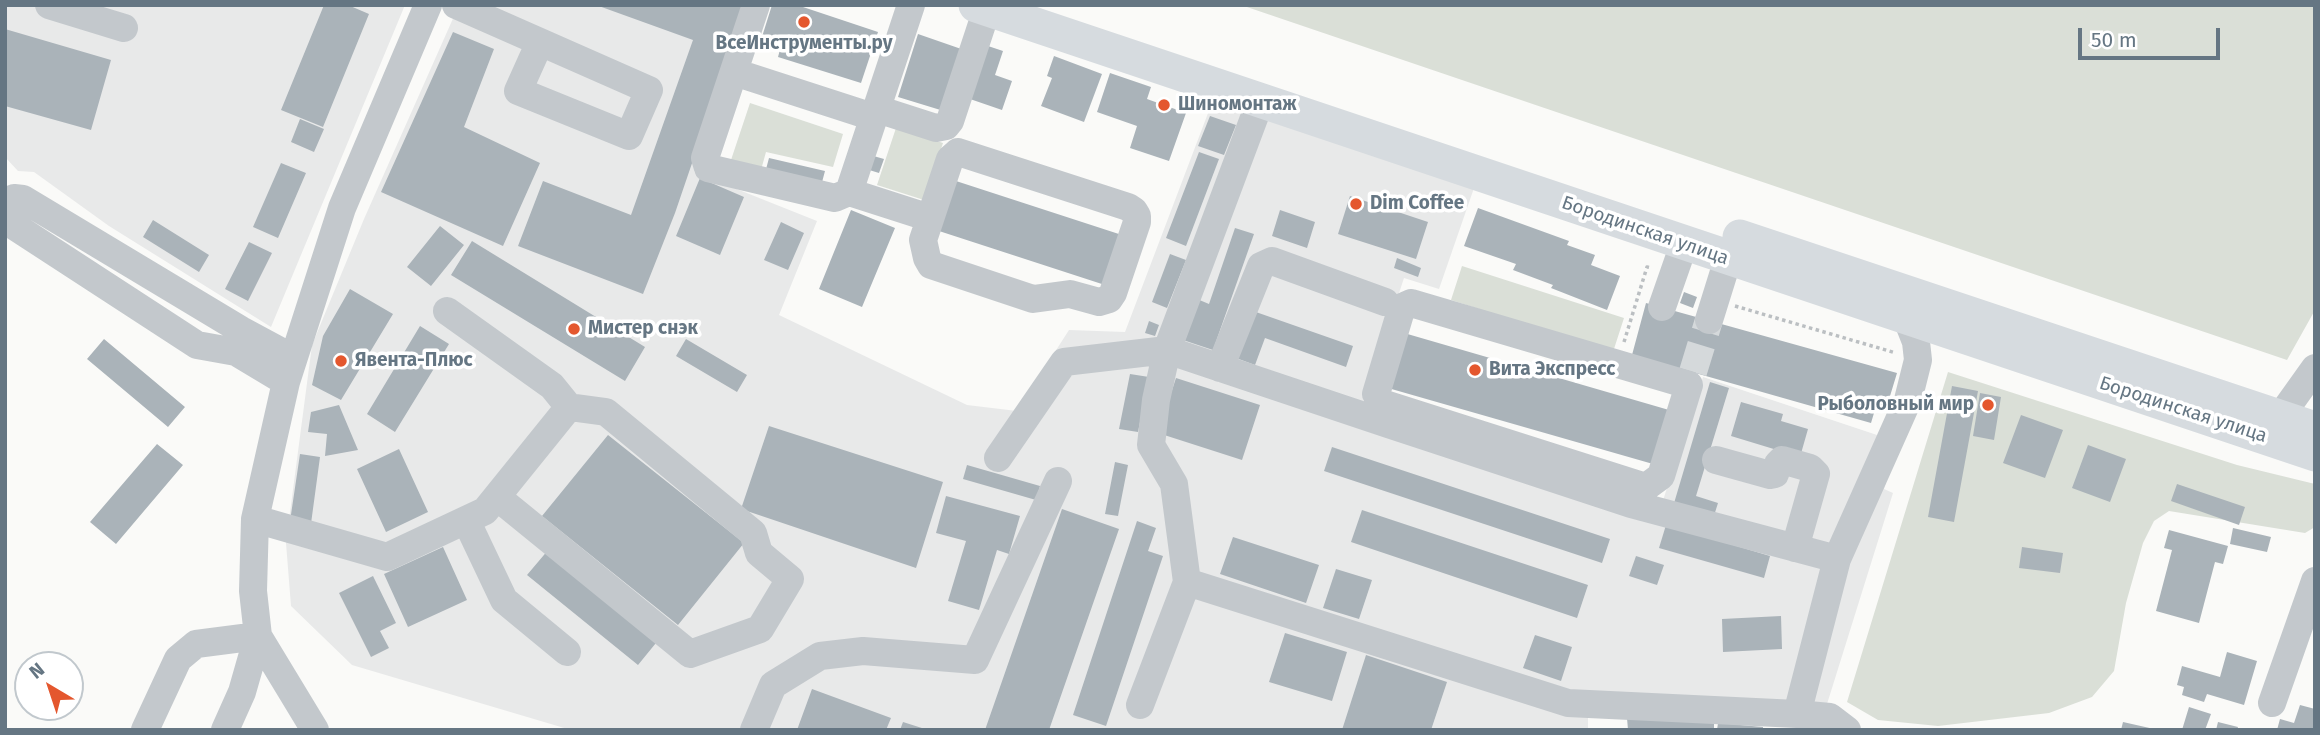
<!DOCTYPE html>
<html>
<head>
<meta charset="utf-8">
<style>
  body { margin:0 }
  #map { position:relative; width:2320px; height:735px; overflow:hidden; background:#fafaf8; font-family:"Fira Sans",sans-serif }
  canvas { display:block }
  .frame { position:absolute; inset:0; border:7px solid #657683; pointer-events:none }
  .north { position:absolute; left:14px; top:651px; width:70px; height:70px; box-sizing:border-box; background:#fff; border:2px solid #c1c8cd; border-radius:50%; rotate:321deg; font-size:19px; font-weight:700; line-height:28px; text-align:center; color:#657683 }
  .north::after { content:''; display:block; margin:auto; width:24px; height:32px; background:#e4572e; clip-path:polygon(50% 0,100% 100%,50% 72%,0 100%) }
  .scale { position:absolute; left:2078px; top:28px; width:142px; height:32px; box-sizing:border-box; border:4px solid #657683; border-top:0; padding-left:9px; font-size:21px; line-height:24px; white-space:nowrap; color:#657683; -webkit-text-stroke:5px #fff; paint-order:stroke }
</style>
</head>
<body>
<div id="map">
<canvas width="2320" height="735"></canvas>
<div class="frame"></div>
<div class="north">N</div>
<div class="scale">50 m</div>
</div>
<script>
const ctx = document.querySelector('canvas').getContext('2d');
ctx.lineJoin = 'round';
function paint(path, color) { ctx.fillStyle = color; ctx.fill(path, 'evenodd'); }
const poly = rows => new Path2D(rows.map(r => 'M' + r).join(''));
function stroke(path, color, width, dash) { ctx.strokeStyle = color; ctx.lineWidth = width; ctx.lineCap = dash ? 'butt' : 'round'; ctx.setLineDash(dash || []); ctx.stroke(path); }
function write(font, color, halo, rows, align = 'center') {
  ctx.font = font + ' "Fira Sans",sans-serif'; ctx.lineWidth = 7; ctx.setLineDash([]); ctx.textBaseline = 'middle'; ctx.strokeStyle = halo; ctx.fillStyle = color; for (const [text, x, y, turn = 0] of rows) {
    ctx.save(); ctx.translate(x, y); ctx.rotate((+turn || 0) * Math.PI / 180); ctx.textAlign = isNaN(turn) ? turn : align; if (halo) ctx.strokeText(text, 0, 0); ctx.fillText(text, 0, 0); ctx.restore();
  }
}
paint(poly([
  [5,5,405,5,271,327,109,226,34,172,18,171,5,157],
  [459,5,751,5,694,172,817,221,779,315,967,405,1017,411,1069,330,1125,332,1213,100,1474,188,1439,289,1404,278,1357,421,1656,522,1703,377,1898,442,1884,489,1893,493,1822,720,1588,716,1588,730,571,730,352,665,291,606,286,543,312,345,364,219]
]), '#e8e9e9');
paint(poly([
  [1241,5,2315,5,2315,310,2287,360],
  [750,103,843,134,833,167,766,152,761,170,730,163],
  [896,128,943,143,924,200,877,185],
  [1462,266,1624,318,1613,352,1451,300],
  [1948,372,2237,465,2315,484,2315,527,2305,533,2169,511,2154,521,2143,543,2126,603,2114,671,2092,697,2049,713,1938,726,1878,720,1847,702]
]), '#dadfd7');
paint(poly([
  [324,5,348,5,369,14,323,127,281,110],
  [596,5,746,5,675,213,643,294,518,246,543,181,631,215,693,40],
  [772,5,797,5,878,32,861,83,778,57,781,46,761,40],
  [5,29,111,60,91,130,5,106],
  [453,32,494,49,464,127,540,163,503,246,381,192],
  [918,34,967,51,947,112,898,97],
  [988,46,1003,51,995,75,1012,81,1002,110,970,99],
  [1054,56,1102,74,1084,122,1041,106,1052,78,1047,76],
  [1110,73,1151,87,1147,99,1186,113,1169,161,1130,148,1137,126,1097,112],
  [1210,116,1236,125,1224,155,1198,146],
  [300,119,324,129,314,152,291,142],
  [1199,152,1219,159,1186,246,1166,238],
  [870,155,884,159,879,173,866,169],
  [769,158,825,171,821,186,765,173],
  [281,163,306,173,278,238,253,227],
  [700,178,744,197,720,255,676,236],
  [956,181,1125,236,1108,286,939,231],
  [1350,196,1428,222,1416,259,1338,234],
  [1478,208,1569,241,1567,245,1595,255,1591,265,1620,276,1607,310,1551,288,1553,285,1513,270,1516,264,1464,246],
  [851,210,895,228,862,307,819,289],
  [1280,210,1315,222,1307,248,1272,236],
  [153,220,209,255,199,272,143,237],
  [781,222,804,233,788,270,764,260],
  [440,226,464,245,431,286,407,267],
  [1235,228,1254,234,1213,350,1183,340,1197,299,1209,304],
  [472,241,645,347,625,381,451,275],
  [249,242,272,253,248,301,225,289],
  [1170,254,1186,260,1167,308,1152,302],
  [1397,258,1421,268,1418,277,1394,268],
  [350,289,393,314,341,400,312,385,323,336],
  [1684,292,1697,297,1693,308,1680,303],
  [1646,303,1897,373,1887,406,1877,403,1871,423,1632,355],
  [1253,311,1353,346,1346,367,1265,338,1255,365,1236,358],
  [1149,321,1159,325,1155,336,1145,333],
  [420,326,449,344,395,432,367,414],
  [1404,333,1669,410,1653,464,1388,388],
  [104,339,185,407,168,427,87,359],
  [686,339,747,375,737,392,676,356],
  [1130,374,1149,377,1138,432,1119,429],
  [1176,378,1260,405,1242,460,1158,433],
  [1710,382,1729,388,1696,496,1718,503,1712,522,1672,510],
  [1952,386,1978,391,1954,522,1928,517],
  [1980,393,2001,397,1994,440,1973,436],
  [1741,402,1783,414,1781,421,1808,429,1800,457,1731,436],
  [339,405,358,450,325,456,327,434,308,432,311,412],
  [2021,415,2063,430,2045,478,2003,463],
  [769,426,943,482,916,568,741,509],
  [608,435,744,543,678,625,542,516],
  [157,444,183,465,116,544,90,522],
  [2088,445,2126,459,2110,502,2072,488],
  [1332,447,1610,539,1602,563,1324,471],
  [399,449,428,512,386,532,357,469],
  [300,454,320,457,310,531,289,528],
  [1115,462,1128,465,1118,516,1105,514],
  [967,465,1040,486,1036,500,963,479],
  [2177,484,2245,507,2239,525,2171,501],
  [946,496,1020,516,1009,554,997,550,979,610,948,601,966,541,936,533],
  [1062,509,1119,529,1049,730,985,730],
  [1362,510,1588,585,1577,618,1351,542],
  [1137,521,1156,528,1148,551,1163,556,1106,726,1073,715],
  [1666,525,1770,556,1764,578,1659,548],
  [2233,528,2271,537,2267,552,2230,544],
  [2169,530,2228,546,2223,564,2215,562,2199,623,2156,611,2172,550,2164,548],
  [1233,537,1319,565,1306,603,1220,574],
  [443,547,467,600,408,627,384,574],
  [2022,547,2063,553,2060,573,2019,568],
  [549,549,660,638,638,665,527,575],
  [1636,556,1664,565,1657,585,1629,576],
  [1336,569,1372,580,1359,619,1323,608],
  [373,576,396,623,380,631,389,648,371,657,339,593],
  [1781,616,1782,649,1723,652,1722,619],
  [1285,633,1347,652,1332,701,1269,682],
  [1535,635,1572,647,1561,681,1523,668],
  [2227,652,2257,661,2244,705,2207,694,2204,702,2182,695,2184,687,2177,685,2182,666,2220,677],
  [1366,655,1447,682,1431,730,1342,730],
  [812,689,891,718,886,730,797,730],
  [2300,705,2315,709,2315,730,2277,730,2280,719,2294,723],
  [2189,707,2211,714,2205,730,2182,730],
  [1627,718,1714,719,1714,730,1628,730],
  [903,722,925,729,924,730,900,730],
  [2123,722,2154,729,2154,730,2121,730],
  [2218,722,2238,727,2237,730,2216,730],
  [1718,723,1763,727,1763,730,1717,730]
]), '#aab3b9');
stroke(poly([
  [1693,372,1709,320]
]), '#d5d9db', 28, [28, 14]);
stroke(poly([
  [1735,306,1896,353],
  [1624,342,1647,267,1652,268]
]), '#bbbfc2', 3.5, [3.5, 3.5]);
stroke(poly([
  [49,5,124,28],
  [456,5,649,90,629,136,518,91,540,42],
  [756,5,705,158,708,168,835,198,849,192,930,218],
  [734,72,873,117],
  [1260,102,1167,350,1388,424,1631,504,1837,559,1908,400,1918,360,1916,342,1907,319],
  [877,109,936,128,946,126,950,121,987,9],
  [958,152,1128,207,1134,211,1137,216,1137,222,1113,293,1109,299,1099,302,1070,294,1033,299,931,265,927,258,923,240,950,159,958,152],
  [849,192,911,5],
  [5,203,14,198,23,199,241,330,293,358],
  [5,220,197,345,236,352,286,382],
  [1411,303,1689,385,1661,476,1646,487,1382,403,1376,394,1402,307,1411,303],
  [1662,307,1684,244],
  [1709,320,1728,259],
  [1220,368,1261,266,1272,261,1385,302],
  [2280,417,2315,368],
  [998,458,1064,362,1167,350,1156,400,1151,445,1174,484,1187,582,1140,705],
  [1716,460,1770,475,1775,474,1778,464,1782,460,1810,468,1816,474,1795,548],
  [497,497,690,654,760,629,790,579,759,553,753,533,606,412,569,407],
  [255,519,387,557,485,511,569,407,552,386,447,311],
  [466,520,504,600,567,652],
  [1187,582,1568,703,1797,714,1837,559],
  [2272,703,2315,581],
  [1797,714,1830,717,1847,730],
  [145,730,178,659,196,644,258,636,242,692,225,730],
  [315,730,258,636,253,591,255,519,286,382,342,208,428,5],
  [754,730,773,685,820,656,863,651,975,660,1058,481]
]), '#c3c8cc', 28);
stroke(poly([
  [976,5,2315,454],
  [1740,237,2315,429]
]), '#d6dbdf', 35);
for (const [x, y, r, color] of [
  [804,22,7,"#e4572e"],
  [1164,105,7,"#e4572e"],
  [1356,204,7,"#e4572e"],
  [574,329,7,"#e4572e"],
  [341,361,7,"#e4572e"],
  [1475,370,7,"#e4572e"],
  [1988,405,7,"#e4572e"]
]) { const dot = new Path2D(); dot.arc(x, y, r, 0, 2 * Math.PI); ctx.fillStyle = color; ctx.fill(dot); stroke(dot, '#fff', 2.5); }
write('bold 19px', '#657683', '#fff', [
  ["ВсеИнструменты.ру",804,44,"center"],
  ["Шиномонтаж",1178,105],
  ["Dim Coffee",1370,204],
  ["Мистер снэк",588,329],
  ["Явента-Плюс",355,361],
  ["Вита Экспресс",1489,370],
  ["Рыболовный мир",1974,405,"right"]
], 'left');
write('19px', '#657683', '#fff', [
  ["Бородинская улица",1645,231,19],
  ["Бородинская улица",2183,410,18]
]);
</script>
</body>
</html>
